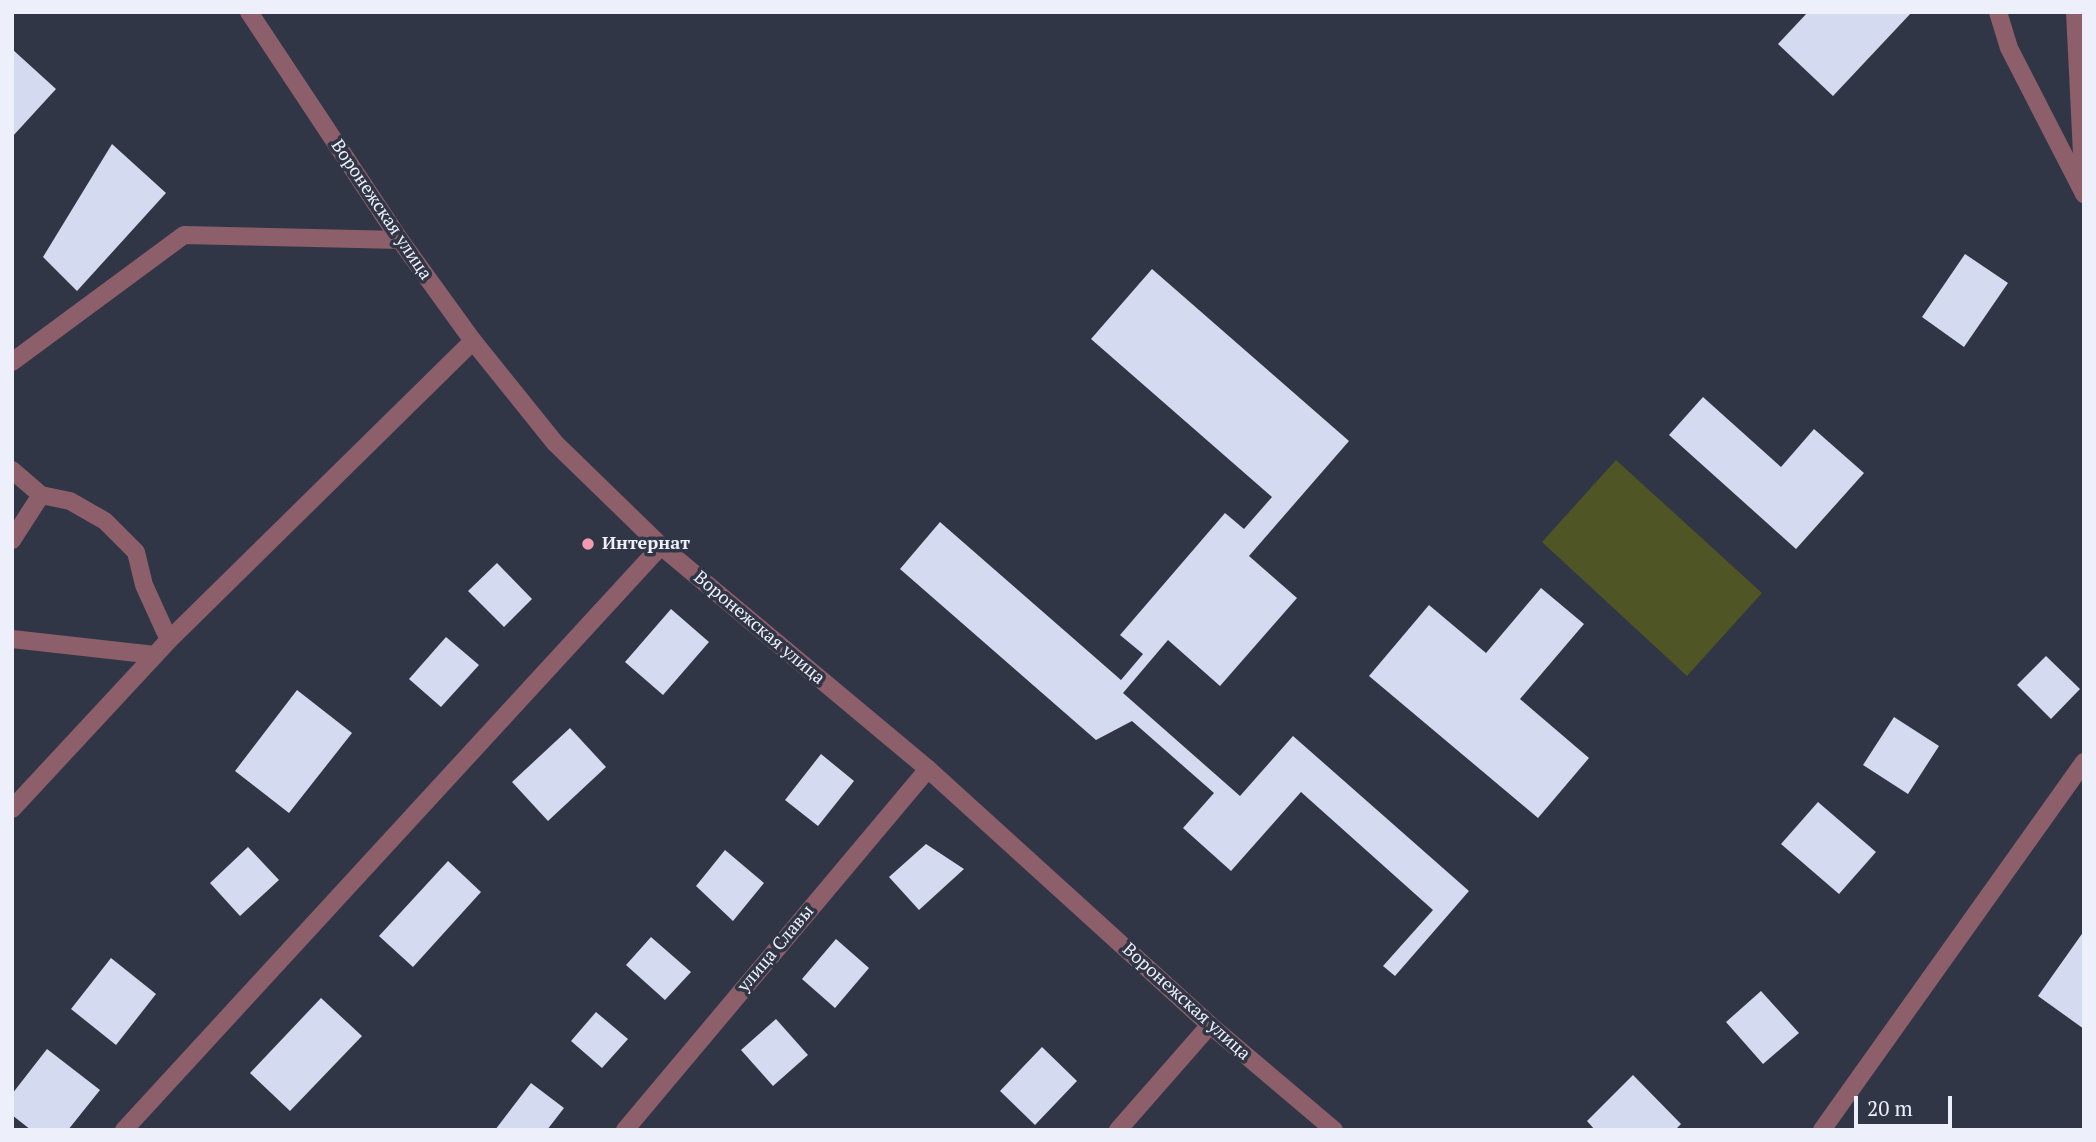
<!DOCTYPE html>
<html>
<head>
<meta charset="utf-8">
<style>
  body { margin:0 }
  #map { position:relative; width:2096px; height:1142px; overflow:hidden; background:#313646; font-family:"PT Serif",serif }
  canvas { display:block }
  .frame { position:absolute; inset:0; border:14px solid #edf0fb; pointer-events:none }
  .scale { position:absolute; left:1854px; top:1096px; width:98px; height:32px; box-sizing:border-box; border:4px solid #edf0fb; border-top:0; padding-left:9px; font-size:21px; line-height:24px; white-space:nowrap; color:#edf0fb; -webkit-text-stroke:5px #313646; paint-order:stroke }
</style>
</head>
<body>
<div id="map">
<canvas width="2096" height="1142"></canvas>
<div class="frame"></div>
<div class="scale">20 m</div>
</div>
<script>
const ctx = document.querySelector('canvas').getContext('2d');
ctx.lineJoin = 'round';
function paint(path, color) { ctx.fillStyle = color; ctx.fill(path, 'evenodd'); }
const poly = rows => new Path2D(rows.map(r => 'M' + r).join(''));
function stroke(path, color, width, dash) { ctx.strokeStyle = color; ctx.lineWidth = width; ctx.lineCap = dash ? 'butt' : 'round'; ctx.setLineDash(dash || []); ctx.stroke(path); }
function write(font, color, halo, rows, align = 'center') {
  ctx.font = font + ' "PT Serif",serif'; ctx.lineWidth = 7; ctx.setLineDash([]); ctx.textBaseline = 'middle'; ctx.strokeStyle = halo; ctx.fillStyle = color; for (const [text, x, y, turn = 0] of rows) {
    ctx.save(); ctx.translate(x, y); ctx.rotate((+turn || 0) * Math.PI / 180); ctx.textAlign = isNaN(turn) ? turn : align; if (halo) ctx.strokeText(text, 0, 0); ctx.fillText(text, 0, 0); ctx.restore();
  }
}
paint(poly([
  [1616,460,1762,593,1687,676,1542,542]
]), '#4f5525');
paint(poly([
  [1808,12,1912,12,1833,96,1778,44],
  [12,49,56,89,12,137],
  [112,144,166,193,77,291,43,257],
  [1965,254,2008,283,1964,347,1922,317],
  [1152,269,1349,441,1249,556,1297,598,1220,686,1168,640,1123,693,1240,796,1293,736,1469,891,1395,976,1383,966,1433,910,1301,792,1231,871,1183,828,1214,793,1132,721,1096,740,900,569,940,522,1121,680,1143,654,1120,635,1225,513,1244,529,1272,497,1091,339],
  [1703,397,1781,467,1814,429,1864,473,1796,549,1669,435],
  [497,563,532,599,504,627,468,591],
  [1541,588,1584,624,1520,699,1589,758,1538,818,1369,676,1429,605,1486,653],
  [671,609,709,642,663,695,625,662],
  [446,637,479,665,441,707,409,679],
  [2046,656,2080,689,2051,719,2017,685],
  [297,690,352,733,289,813,235,771],
  [1894,717,1939,746,1908,794,1863,765],
  [570,728,606,767,548,821,512,782],
  [821,754,854,781,818,826,785,800],
  [1818,802,1876,852,1839,894,1781,844],
  [926,844,964,869,919,910,889,877],
  [248,847,279,880,240,916,210,883],
  [725,850,764,883,733,921,696,886],
  [448,861,481,892,413,967,379,936],
  [2084,931,2084,1029,2038,996],
  [651,937,691,972,665,1000,626,965],
  [836,939,869,968,835,1008,802,979],
  [111,958,156,994,116,1045,71,1009],
  [1761,991,1799,1033,1763,1064,1726,1022],
  [321,998,362,1036,290,1111,250,1073],
  [596,1012,628,1039,602,1068,571,1041],
  [776,1019,808,1055,773,1086,741,1050],
  [1042,1047,1077,1081,1035,1125,1000,1091],
  [47,1049,100,1090,68,1130,31,1130,12,1115,12,1094],
  [1633,1075,1681,1124,1675,1130,1595,1130,1587,1121],
  [531,1083,564,1108,547,1130,495,1130]
]), '#d4daef');
stroke(poly([
  [2075,12,2084,194],
  [12,362,184,235,400,240],
  [12,470,41,495,12,540],
  [41,495,70,501,105,521,136,552,144,585,169,640],
  [12,639,155,655]
]), '#8d5f6a', 18);
stroke(poly([
  [1998,12,2009,48,2084,194],
  [12,809,169,640,473,341],
  [124,1130,661,546],
  [625,1130,928,769],
  [1118,1130,1210,1025],
  [1822,1130,2084,762]
]), '#8d5f6a', 18);
stroke(poly([
  [249,12,400,240,473,341,555,443,661,546,928,769,1210,1025,1334,1130]
]), '#8d5f6a', 18);
for (const [x, y, r, color] of [
  [588,544,7,"#f19ab2"]
]) { const dot = new Path2D(); dot.arc(x, y, r, 0, 2 * Math.PI); ctx.fillStyle = color; ctx.fill(dot); stroke(dot, '#313646', 2.5); }
write('18px', '#edf0fb', '#313646', [
  ["Воронежская улица",381,210,56],
  ["Воронежская улица",759,628,40],
  ["улица Славы",776,949,-50],
  ["Воронежская улица",1186,1002,42]
]);
write('bold 18px', '#edf0fb', '#313646', [
  ["Интернат",602,544]
], 'left');
</script>
</body>
</html>
